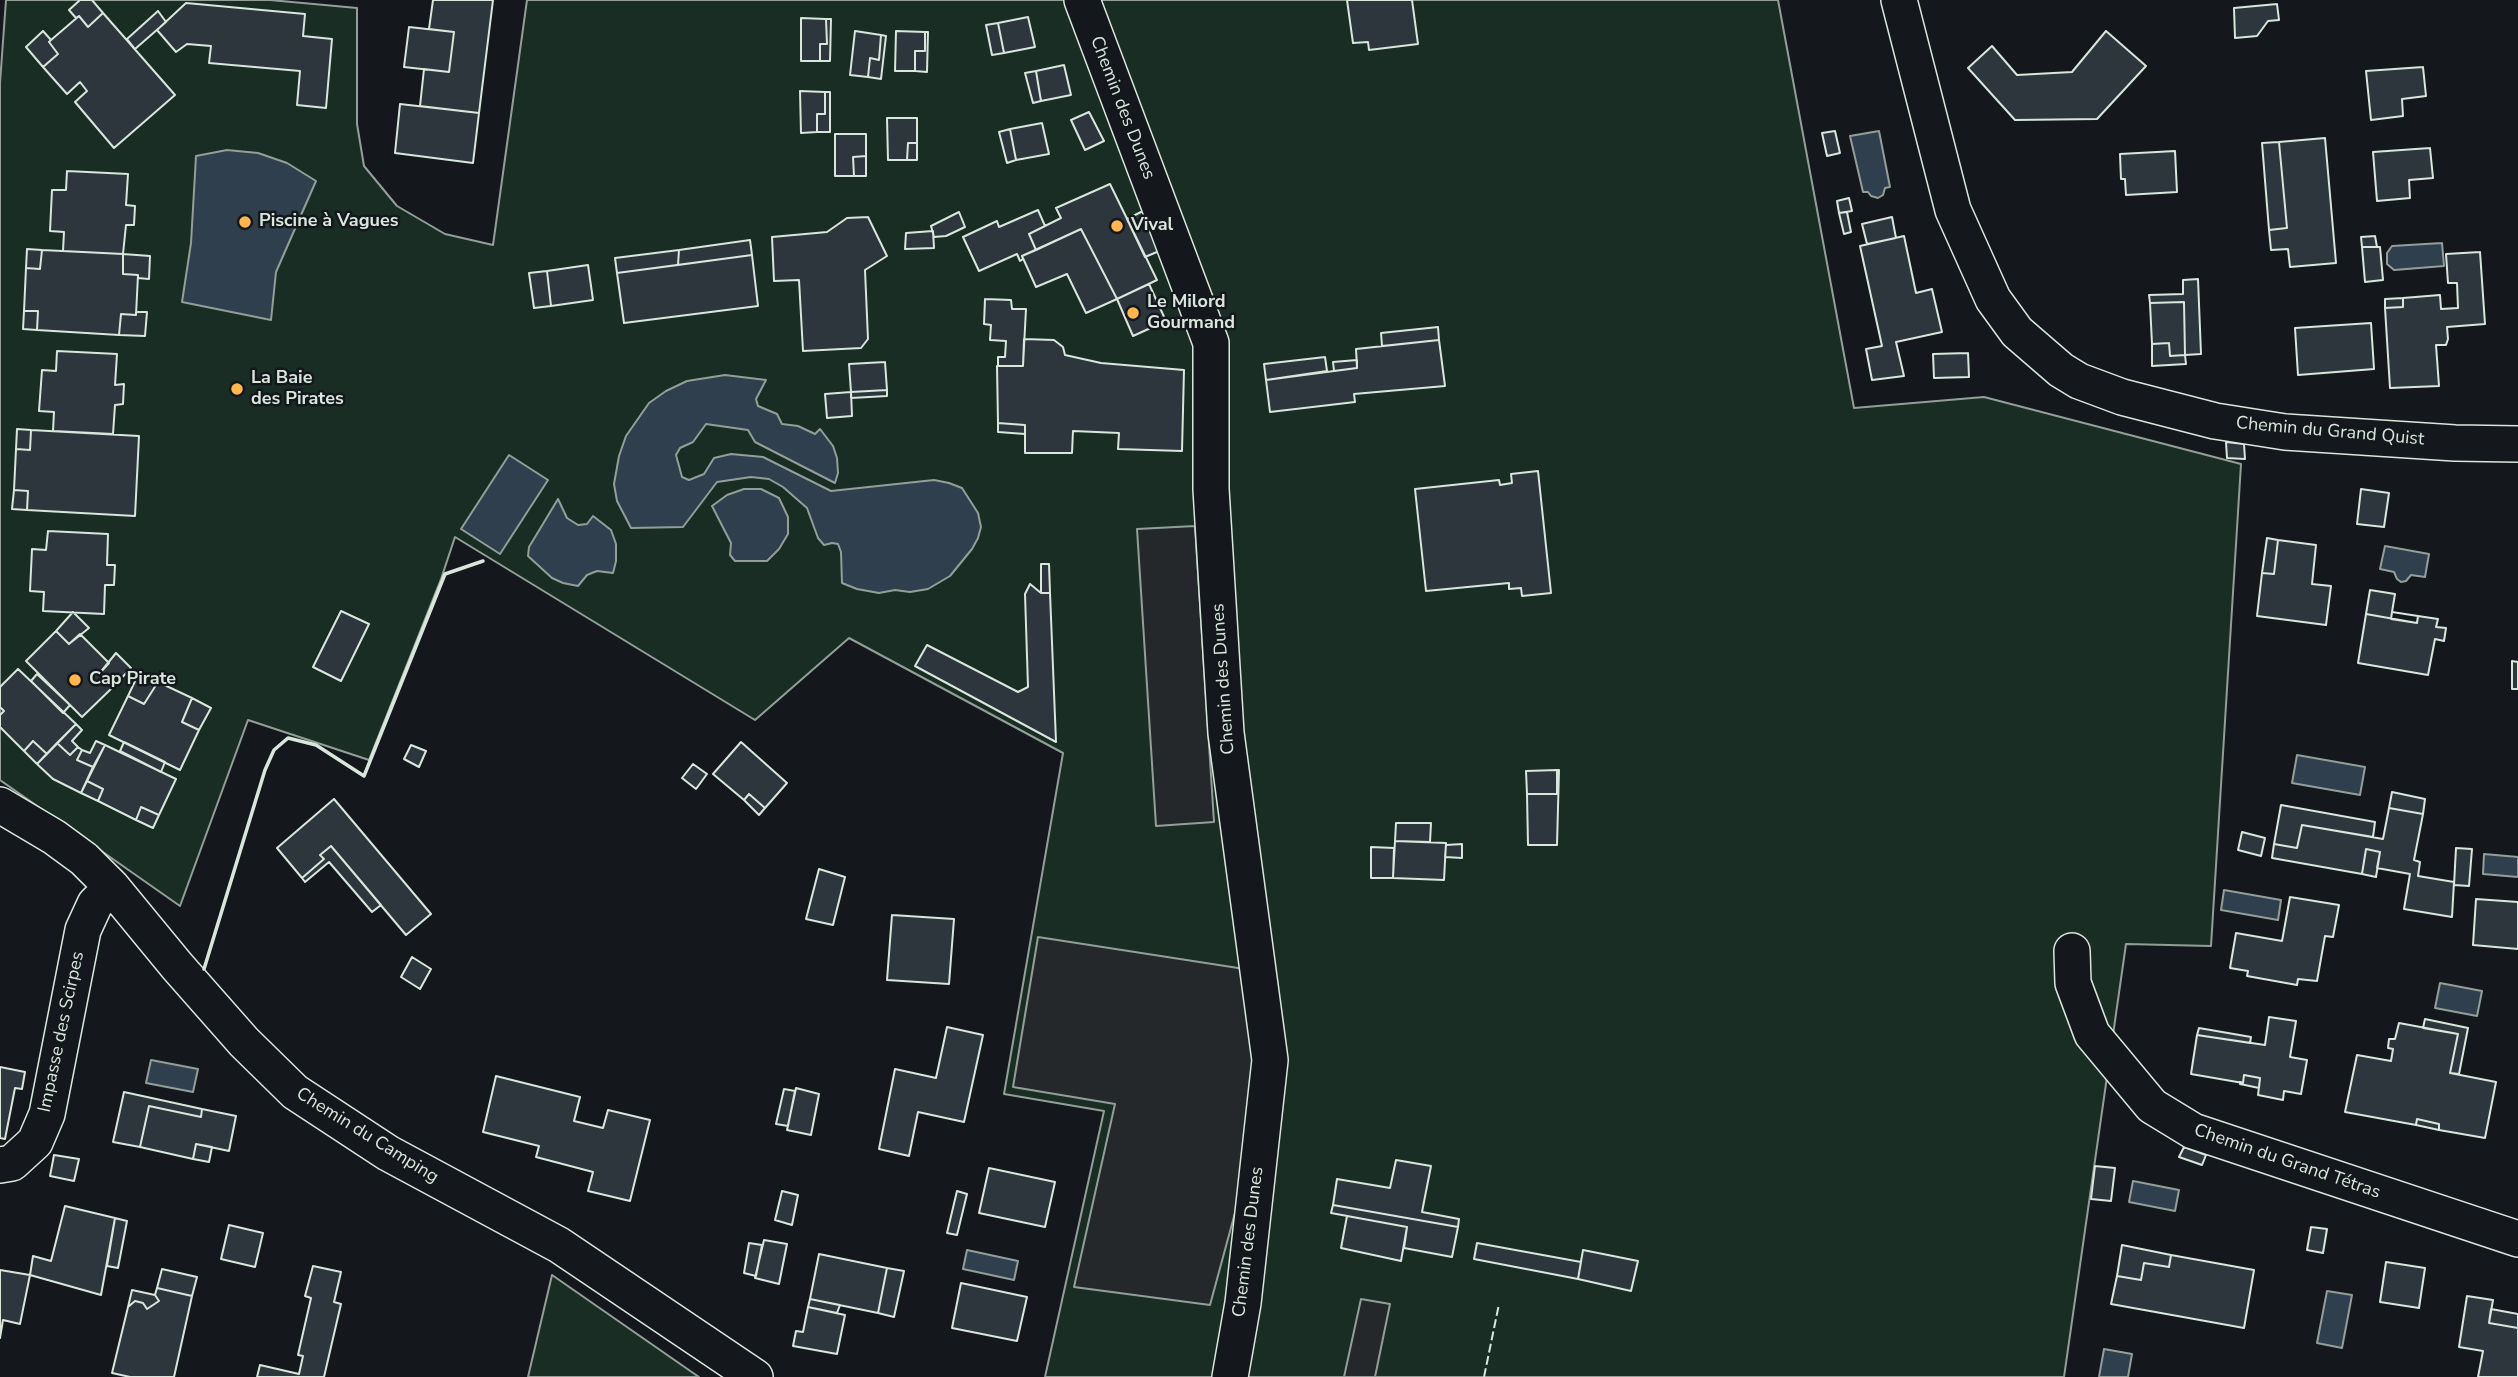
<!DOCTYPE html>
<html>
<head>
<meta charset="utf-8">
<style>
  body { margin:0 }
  canvas { display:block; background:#14181c }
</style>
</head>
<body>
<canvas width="2518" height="1377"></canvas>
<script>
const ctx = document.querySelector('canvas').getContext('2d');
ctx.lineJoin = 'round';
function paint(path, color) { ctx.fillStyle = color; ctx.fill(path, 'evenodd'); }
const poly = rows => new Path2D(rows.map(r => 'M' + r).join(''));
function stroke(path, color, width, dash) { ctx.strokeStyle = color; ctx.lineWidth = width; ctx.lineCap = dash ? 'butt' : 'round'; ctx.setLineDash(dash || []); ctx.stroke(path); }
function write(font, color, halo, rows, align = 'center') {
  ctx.font = font + ' "Nunito Sans",sans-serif'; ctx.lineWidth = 5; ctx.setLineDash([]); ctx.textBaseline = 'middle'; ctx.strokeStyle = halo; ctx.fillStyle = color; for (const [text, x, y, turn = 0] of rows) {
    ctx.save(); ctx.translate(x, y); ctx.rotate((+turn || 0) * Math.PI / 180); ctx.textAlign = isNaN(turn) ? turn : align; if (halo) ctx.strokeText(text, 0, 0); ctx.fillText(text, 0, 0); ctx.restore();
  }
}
const green = poly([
  [6,0,270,0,357,8,357,124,364,166,397,206,445,234,493,245,527,0,1778,0,1854,408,1984,397,2241,464,2211,946,2126,944,2064,1377,1045,1377,1104,1111,1004,1094,1063,753,849,638,755,720,455,537,441,579,369,760,248,720,180,906,0,780,0,83,6,0],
  [552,1275,699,1377,528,1377,552,1275]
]);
paint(green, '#1a2d24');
stroke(green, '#939e99', 2);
const parking = poly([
  [1195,526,1214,822,1156,826,1137,529,1195,526],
  [1038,937,1251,970,1261,1117,1210,1305,1074,1287,1115,1104,1013,1087,1038,937],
  [1361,1299,1390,1304,1375,1377,1344,1377,1361,1299]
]);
paint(parking, '#24282b');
stroke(parking, '#939e99', 2);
const water = poly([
  [1879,131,1890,187,1885,188,1883,195,1878,198,1871,196,1868,192,1863,192,1850,136,1879,131],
  [227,150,258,153,287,163,316,181,276,272,271,320,182,302,191,243,196,156,227,150],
  [2442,243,2444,266,2394,270,2387,264,2387,253,2392,246,2442,243],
  [725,375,766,380,756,399,758,406,777,414,782,424,798,426,815,434,820,429,833,446,837,458,838,473,835,483,755,442,748,430,706,424,693,442,680,448,676,455,682,477,689,480,704,474,714,458,731,454,763,457,831,491,934,480,949,483,962,488,978,513,981,527,978,538,972,549,950,576,928,589,910,592,895,590,879,593,857,589,842,583,841,552,838,544,832,543,824,545,818,538,807,508,783,487,769,479,751,477,717,482,683,527,631,528,617,501,614,484,619,456,626,436,649,403,666,391,687,381,725,375],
  [509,455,548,480,500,554,461,529,509,455],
  [744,489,761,489,779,498,788,517,788,534,779,549,767,561,735,561,730,555,731,543,712,506,727,495,744,489],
  [558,499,567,518,578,525,587,524,593,516,611,530,616,544,616,561,613,573,597,571,587,575,578,586,563,583,552,578,528,556,529,547,558,499],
  [2385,546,2429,554,2425,577,2411,575,2406,581,2401,582,2397,579,2394,572,2380,569,2385,546],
  [2297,755,2365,767,2360,795,2292,783,2297,755],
  [2484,854,2518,857,2518,877,2483,874,2484,854],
  [2224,890,2281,900,2278,920,2221,910,2224,890],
  [2440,983,2482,991,2477,1016,2435,1008,2440,983],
  [151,1060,198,1069,193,1092,146,1083,151,1060],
  [2133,1181,2179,1190,2175,1211,2129,1202,2133,1181],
  [967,1250,1018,1261,1014,1280,963,1269,967,1250],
  [2327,1291,2352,1295,2342,1348,2317,1343,2327,1291],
  [2104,1349,2132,1354,2128,1377,2099,1377,2104,1349]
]);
paint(water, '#2f3f4d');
stroke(water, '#939e99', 2);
const building = poly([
  [80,0,92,0,103,13,88,27,79,16,76,18,69,10,80,0],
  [433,0,493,0,479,113,420,106,424,69,449,72,454,32,429,29,433,0],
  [1347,0,1412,0,1418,44,1369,50,1368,42,1353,43,1347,0],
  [186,3,305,14,303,36,332,39,326,108,297,105,300,71,209,63,211,46,187,44,176,52,157,30,186,3],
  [2277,4,2279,20,2268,21,2257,36,2235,38,2234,8,2277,4],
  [158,11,166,22,135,49,127,39,158,11],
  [103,13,175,95,114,148,75,102,87,91,80,82,67,94,43,67,58,54,49,42,51,40,79,16,88,27,103,13],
  [1028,17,1035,47,1004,53,998,23,1028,17],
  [801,18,826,19,827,44,820,44,820,61,801,61,801,18],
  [826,19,831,19,830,61,820,61,820,44,827,44,826,19],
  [998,23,1004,53,992,55,986,25,998,23],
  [409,27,454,32,449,72,404,67,409,27],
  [43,31,51,40,49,42,58,54,43,67,26,47,43,31],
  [855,31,881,35,879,60,870,58,868,77,850,75,855,31],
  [896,31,925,32,925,51,915,51,915,71,895,71,896,31],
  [2106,31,2146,66,2097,119,2015,120,1968,68,1992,46,2017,75,2072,72,2106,31],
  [925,32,928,32,927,72,915,71,915,51,925,51,925,32],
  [881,35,886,36,881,79,868,77,870,58,879,60,881,35],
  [1064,65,1071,95,1041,101,1036,71,1064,65],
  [2423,67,2426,96,2402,99,2403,116,2371,120,2366,71,2423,67],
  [1036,71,1041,101,1033,103,1025,73,1036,71],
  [800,91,825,92,825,114,817,114,817,132,801,133,800,91],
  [825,92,830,92,830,132,817,132,817,114,825,114,825,92],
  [400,104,479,113,473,163,395,153,400,104],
  [1089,112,1104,141,1085,150,1071,120,1089,112],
  [887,118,917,118,917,143,908,143,907,160,888,160,887,118],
  [1042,123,1049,154,1016,160,1010,129,1042,123],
  [1010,129,1016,160,1007,163,999,132,1010,129],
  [1835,131,1840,153,1827,156,1822,133,1835,131],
  [835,134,866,134,866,156,853,157,854,176,835,176,835,134],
  [2325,138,2336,263,2290,267,2288,249,2271,250,2269,230,2287,228,2279,142,2325,138],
  [2279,142,2287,228,2269,230,2262,143,2279,142],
  [908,143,917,143,917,160,907,160,908,143],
  [2430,148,2433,178,2409,180,2410,198,2377,201,2373,152,2430,148],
  [2175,151,2177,192,2126,195,2125,179,2121,179,2120,154,2175,151],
  [866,156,866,176,854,176,853,157,866,156],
  [67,171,128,174,126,205,135,206,134,225,126,225,123,254,63,251,64,232,50,231,52,190,66,190,67,171],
  [1110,184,1157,280,1117,299,1081,229,1036,250,1029,234,1061,218,1056,208,1110,184],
  [1849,198,1852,211,1839,213,1837,201,1849,198],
  [1038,210,1045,226,1029,234,1036,250,1022,256,1023,259,1020,261,1017,254,979,271,963,237,997,221,999,227,1038,210],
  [1145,210,1164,249,1145,257,1127,219,1145,210],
  [959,212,965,227,946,236,934,237,931,226,959,212],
  [1847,212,1851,232,1844,234,1839,213,1847,212],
  [868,217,887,256,865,270,868,339,861,348,803,351,799,280,774,281,772,237,827,232,847,218,868,217],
  [1892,217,1896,238,1867,244,1862,224,1892,217],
  [1081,229,1117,299,1086,313,1067,274,1036,287,1022,256,1081,229],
  [933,231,934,248,905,249,906,233,933,231],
  [1904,236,1916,293,1932,289,1942,332,1896,342,1904,376,1872,380,1866,349,1882,346,1860,246,1904,236],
  [2375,236,2377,247,2362,247,2361,237,2375,236],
  [750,240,752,255,678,265,679,250,750,240],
  [2362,247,2380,247,2383,280,2365,282,2362,247],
  [27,249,42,250,40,269,26,268,27,249],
  [42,250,123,254,123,274,138,275,136,315,121,314,119,335,37,330,38,311,24,311,26,268,40,269,42,250],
  [679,250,678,265,617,273,615,258,679,250],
  [2480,252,2485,324,2447,327,2448,339,2446,345,2436,345,2439,386,2390,388,2385,308,2403,307,2403,298,2440,295,2441,309,2458,308,2457,283,2448,283,2446,254,2480,252],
  [123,254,150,256,149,279,138,278,138,275,123,274,123,254],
  [752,255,758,306,624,323,617,273,752,255],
  [588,265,593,300,551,306,547,271,588,265],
  [547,271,551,306,534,308,529,273,547,271],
  [2198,279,2201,354,2185,355,2184,302,2150,303,2149,295,2183,294,2183,280,2198,279],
  [1149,284,1166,321,1133,336,1117,299,1149,284],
  [2403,298,2403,307,2385,308,2385,299,2403,298],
  [985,299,1011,300,1012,309,1026,309,1023,366,998,366,998,357,1005,357,1006,341,990,340,991,325,984,324,985,299],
  [2184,302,2185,355,2170,356,2169,343,2152,344,2150,303,2184,302],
  [24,311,38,311,37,330,23,329,24,311],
  [136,312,147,312,145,336,119,335,121,314,136,315,136,312],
  [2371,323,2374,369,2298,375,2295,328,2371,323],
  [1438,327,1439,340,1382,346,1381,333,1438,327],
  [1024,339,1054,340,1063,347,1065,355,1101,363,1184,370,1182,451,1118,449,1119,433,1073,431,1072,453,1025,453,1025,425,998,423,997,366,1023,366,1024,339],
  [1439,340,1445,386,1354,394,1355,402,1270,412,1266,380,1357,368,1356,349,1439,340],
  [2169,343,2170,356,2185,355,2186,364,2152,366,2152,344,2169,343],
  [57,351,117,354,115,385,124,384,123,404,115,405,113,434,53,431,54,412,39,411,42,370,56,371,57,351],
  [1968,353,1969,377,1934,378,1933,354,1968,353],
  [1325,357,1327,371,1266,380,1264,364,1325,357],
  [1357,360,1357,368,1334,371,1333,362,1357,360],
  [885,362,887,390,851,392,849,364,885,362],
  [887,390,887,396,851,398,851,392,887,390],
  [851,392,852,416,827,418,825,394,851,392],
  [998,423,1025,425,1025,434,998,432,998,423],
  [17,429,31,430,30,450,16,449,17,429],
  [31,430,139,436,135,516,27,510,28,491,14,490,16,449,30,450,31,430],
  [2226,442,2244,444,2245,459,2227,458,2226,442],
  [1538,471,1551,593,1522,596,1521,588,1509,589,1509,583,1426,591,1415,489,1499,480,1500,485,1512,483,1511,474,1538,471],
  [2361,489,2389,493,2384,527,2357,524,2361,489],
  [14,490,28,491,27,510,12,509,14,490],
  [48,531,108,534,107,565,115,565,114,585,105,585,104,614,43,611,44,592,30,591,32,549,46,550,48,531],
  [2267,538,2278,540,2274,574,2262,573,2267,538],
  [2278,540,2316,545,2312,584,2331,586,2326,625,2257,616,2262,573,2274,574,2278,540],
  [1041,564,1049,564,1050,593,1041,593,1041,564],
  [1030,584,1041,593,1050,593,1056,742,915,666,927,645,1018,692,1028,687,1025,594,1030,584],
  [2370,590,2395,594,2392,612,2418,616,2417,623,2366,614,2370,590],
  [341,611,369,624,341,681,313,667,341,611],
  [73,612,89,628,69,644,56,631,73,612],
  [2392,612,2418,616,2417,623,2391,619,2392,612],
  [2366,614,2417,623,2418,616,2438,619,2436,627,2446,628,2444,641,2435,639,2428,675,2358,663,2366,614],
  [56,631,69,644,80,634,109,663,99,674,113,687,82,717,26,661,56,631],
  [116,653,131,668,113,687,99,674,116,653],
  [2512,661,2518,662,2518,689,2512,689,2512,661],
  [18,669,76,724,47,754,33,741,24,751,0,727,0,715,4,711,0,707,0,687,18,669],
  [139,673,158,682,144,704,128,696,139,673],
  [37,674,70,705,63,713,31,681,37,674],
  [158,682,192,698,182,722,199,730,180,770,109,735,128,696,144,704,158,682],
  [192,698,211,708,199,730,182,722,192,698],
  [76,724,82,730,72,741,78,747,70,755,57,743,76,724],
  [33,741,47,754,37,764,24,751,33,741],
  [96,741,105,745,93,767,77,760,82,750,90,753,96,741],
  [124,742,165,762,161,772,120,751,124,742],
  [741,742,787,783,765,808,749,794,744,800,713,774,741,742],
  [57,743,70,755,78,747,82,750,77,760,93,767,81,793,53,779,37,764,57,743],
  [105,745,176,779,159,815,141,807,136,820,98,801,103,789,87,781,105,745],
  [411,745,426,751,419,767,404,759,411,745],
  [693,764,707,774,696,789,682,778,693,764],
  [1557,770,1557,794,1527,794,1526,771,1557,770],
  [1557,770,1559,770,1557,845,1528,845,1527,794,1557,794,1557,770],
  [87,781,103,789,98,801,81,793,87,781],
  [2392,792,2425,799,2423,814,2389,808,2392,792],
  [749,794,765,808,759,815,744,800,749,794],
  [334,799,431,914,406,935,331,846,320,855,324,859,302,878,277,848,334,799],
  [2281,805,2375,822,2373,837,2302,825,2297,848,2274,844,2281,805],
  [141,807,159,815,153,828,136,820,141,807],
  [2389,808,2423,814,2414,860,2420,862,2418,876,2454,882,2452,917,2404,909,2410,874,2377,868,2380,852,2366,849,2362,874,2272,858,2274,844,2297,848,2302,825,2383,839,2389,808],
  [1396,823,1431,823,1430,842,1395,841,1396,823],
  [2242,832,2265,838,2261,856,2238,850,2242,832],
  [1395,841,1446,843,1444,880,1393,878,1395,841],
  [1462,844,1462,858,1445,857,1446,845,1462,844],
  [331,846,381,905,372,912,329,862,305,882,302,878,324,859,320,855,331,846],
  [1371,847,1394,848,1393,878,1371,878,1371,847],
  [2456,848,2472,849,2469,886,2454,885,2456,848],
  [2366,849,2380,852,2376,877,2362,874,2366,849],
  [819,869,845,877,833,925,806,919,819,869],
  [2290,897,2339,905,2333,937,2325,936,2317,981,2298,979,2297,985,2247,976,2248,971,2230,968,2236,933,2282,941,2290,897],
  [2476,899,2518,902,2518,949,2473,945,2476,899],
  [892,915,954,919,949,984,887,980,892,915],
  [412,957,431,969,420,989,401,977,412,957],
  [2269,1017,2296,1021,2290,1057,2307,1060,2301,1094,2284,1091,2283,1100,2258,1095,2260,1078,2244,1075,2243,1083,2191,1074,2197,1035,2265,1045,2269,1017],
  [2425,1019,2468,1028,2459,1074,2450,1073,2458,1034,2423,1028,2425,1019],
  [2399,1023,2458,1034,2450,1073,2496,1082,2485,1138,2439,1130,2439,1124,2417,1119,2416,1125,2345,1112,2357,1055,2391,1061,2393,1049,2388,1048,2389,1039,2395,1039,2399,1023],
  [947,1027,983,1035,964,1122,918,1112,909,1156,879,1149,895,1069,936,1078,947,1027],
  [2199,1028,2251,1037,2250,1043,2197,1035,2199,1028],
  [0,1067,25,1072,22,1089,15,1088,5,1139,0,1138,0,1067],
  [2244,1075,2260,1078,2259,1088,2240,1084,2240,1082,2243,1083,2244,1075],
  [496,1076,580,1097,574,1121,603,1128,608,1110,650,1120,630,1201,588,1191,593,1172,536,1157,539,1146,483,1132,496,1076],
  [796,1088,819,1094,811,1135,787,1130,796,1088],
  [784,1089,795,1091,788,1126,776,1124,784,1089],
  [124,1092,202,1109,201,1117,149,1106,140,1147,113,1142,124,1092],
  [149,1106,201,1117,202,1109,236,1116,229,1151,196,1144,193,1159,140,1147,149,1106],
  [2417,1119,2439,1124,2439,1130,2416,1125,2417,1119],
  [196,1144,212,1147,209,1162,193,1159,196,1144],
  [2184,1147,2206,1155,2202,1165,2179,1157,2184,1147],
  [54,1155,79,1159,74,1181,50,1176,54,1155],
  [1396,1160,1431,1166,1422,1212,1459,1219,1458,1227,1333,1205,1337,1179,1390,1188,1396,1160],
  [2095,1166,2115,1168,2111,1201,2091,1199,2095,1166],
  [989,1168,1055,1182,1045,1227,979,1213,989,1168],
  [782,1191,798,1195,792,1225,775,1220,782,1191],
  [957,1191,967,1194,957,1235,947,1233,957,1191],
  [1333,1205,1458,1227,1452,1257,1404,1248,1407,1227,1331,1213,1333,1205],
  [65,1206,115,1218,101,1295,30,1275,33,1256,51,1261,65,1206],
  [1347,1216,1407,1227,1401,1261,1341,1248,1347,1216],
  [115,1218,127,1221,118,1268,107,1266,115,1218],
  [229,1225,263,1233,255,1267,221,1259,229,1225],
  [2311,1227,2327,1229,2323,1253,2307,1250,2311,1227],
  [764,1240,787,1244,779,1284,755,1278,764,1240],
  [749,1243,762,1245,756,1276,744,1273,749,1243],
  [1477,1243,1581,1262,1578,1279,1474,1259,1477,1243],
  [2122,1245,2171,1255,2169,1267,2144,1263,2141,1280,2117,1276,2122,1245],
  [1583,1250,1638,1261,1631,1291,1578,1279,1583,1250],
  [819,1254,887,1268,878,1313,810,1299,819,1254],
  [2171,1255,2254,1270,2244,1328,2111,1304,2117,1276,2141,1280,2144,1263,2169,1267,2171,1255],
  [2386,1262,2425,1268,2419,1308,2380,1302,2386,1262],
  [313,1266,341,1272,334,1302,341,1304,324,1377,257,1377,260,1365,299,1374,303,1356,298,1355,311,1298,305,1296,313,1266],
  [887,1268,904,1271,894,1317,878,1313,887,1268],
  [162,1269,197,1277,192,1296,157,1288,162,1269],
  [0,1270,30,1275,20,1324,3,1320,0,1338,0,1270],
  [961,1283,1027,1297,1017,1341,952,1328,961,1283],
  [157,1288,192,1296,174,1377,130,1377,112,1373,128,1307,135,1301,143,1303,147,1309,159,1301,155,1295,157,1288],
  [132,1290,155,1295,159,1301,147,1309,143,1303,135,1301,128,1307,132,1290],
  [2467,1296,2493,1300,2489,1323,2518,1328,2518,1377,2478,1377,2483,1351,2459,1347,2467,1296],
  [810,1299,840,1305,837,1313,808,1307,810,1299],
  [808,1307,845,1315,837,1354,793,1346,796,1331,803,1332,808,1307],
  [2491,1309,2518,1314,2518,1328,2489,1323,2491,1309]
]);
paint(building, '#2c363c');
stroke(building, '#d8e6dc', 2);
const minor = poly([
  [1082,0,1211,343,1211,489,1226,733,1270,1060,1243,1303,1230,1377],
  [1899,0,1953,210,1993,299,2017,332,2061,370,2079,381,2122,397,2215,421,2285,432,2455,443,2518,444],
  [0,805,54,837,84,859,112,887,177,966,244,1042,295,1092,388,1153,559,1245,755,1377],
  [2072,951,2073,983,2092,1034,2152,1106,2193,1131,2518,1239],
  [0,1165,12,1163,35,1142,47,1114,83,930,95,904,112,887]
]);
stroke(minor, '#d8e6dc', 38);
stroke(minor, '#14181c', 35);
stroke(poly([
  [1484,1377,1499,1304]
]), '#d8e6dc', 2, [9, 3.5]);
stroke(poly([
  [204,969,265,770,274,750,288,738,316,745,364,776,445,574,483,561]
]), '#d8e6dc', 3.5);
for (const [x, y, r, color] of [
  [245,222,7,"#ffb74d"],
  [1117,226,7,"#ffb74d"],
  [1133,313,7,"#ffb74d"],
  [237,389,7,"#ffb74d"],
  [75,680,7,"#ffb74d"]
]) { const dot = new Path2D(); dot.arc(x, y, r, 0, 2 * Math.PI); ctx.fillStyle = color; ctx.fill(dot); stroke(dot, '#14181c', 2.5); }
write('18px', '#d8e6dc', '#14181c', [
  ["Chemin des Dunes",1122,108,69],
  ["Chemin du Grand Quist",2330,432,5],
  ["Chemin des Dunes",1224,679,-94],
  ["Impasse des Scirpes",62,1032,-78],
  ["Chemin du Camping",367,1136,32],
  ["Chemin du Grand Tétras",2287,1162,19],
  ["Chemin des Dunes",1249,1242,-83]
]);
write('bold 18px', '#d8e6dc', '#14181c', [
  ["Piscine à Vagues",259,222],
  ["Vival",1131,226],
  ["Le Milord",1147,303],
  ["Gourmand",1147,324],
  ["La Baie",251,379],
  ["des Pirates",251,400],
  ["Cap Pirate",89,680]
], 'left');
</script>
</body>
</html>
